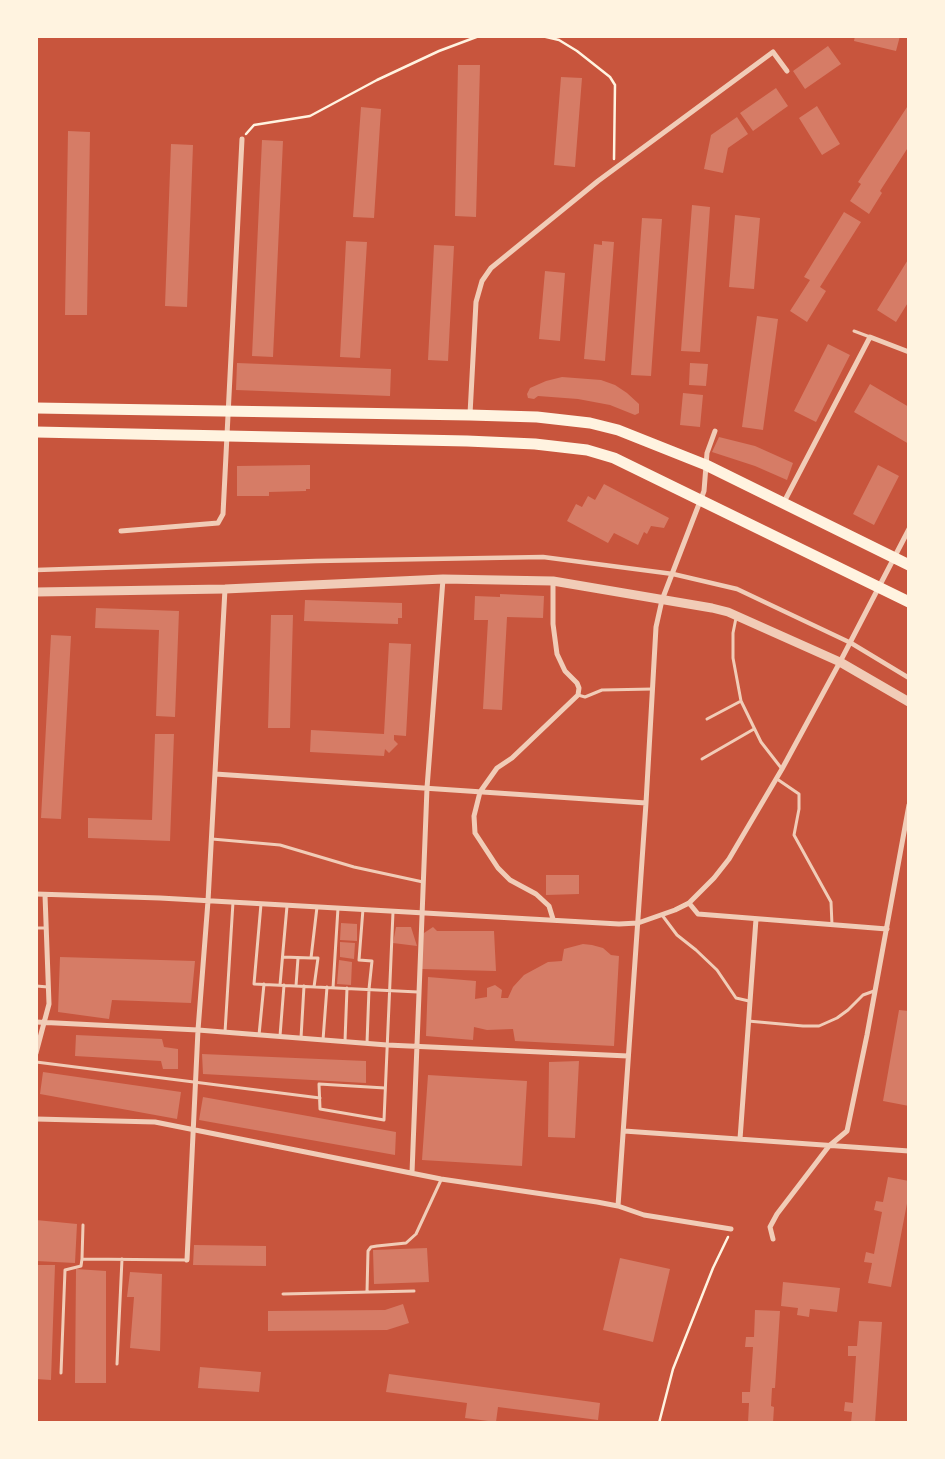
<!DOCTYPE html>
<html>
<head>
<meta charset="utf-8">
<style>
  body { margin:0 }
  #map { position:relative; width:945px; height:1459px; overflow:hidden; background:#c8553d; font-family:"Public Sans",sans-serif }
  canvas { display:block }
  .frame { position:absolute; inset:0; border:38px solid #fff3e0; pointer-events:none }
</style>
</head>
<body>
<div id="map">
<canvas width="945" height="1459"></canvas>
<div class="frame"></div>
</div>
<script>
const ctx = document.querySelector('canvas').getContext('2d');
ctx.lineJoin = 'round';
function paint(path, color) { ctx.fillStyle = color; ctx.fill(path, 'evenodd'); }
const poly = rows => new Path2D(rows.map(r => 'M' + r).join(''));
function stroke(path, color, width, dash) { ctx.strokeStyle = color; ctx.lineWidth = width; ctx.lineCap = dash ? 'butt' : 'round'; ctx.setLineDash(dash || []); ctx.stroke(path); }
paint(poly([
  [855,36,900,36,896,51,854,41],
  [828,46,841,64,805,89,793,71],
  [458,65,480,65,476,217,455,216],
  [561,77,582,78,575,167,554,165],
  [776,88,788,106,753,131,740,113],
  [909,104,909,146,880,191,882,193,869,214,850,201,861,184,858,182],
  [817,106,840,144,822,155,799,118],
  [361,107,381,109,374,218,353,217],
  [737,117,748,134,728,148,723,173,704,169,711,135],
  [68,131,90,132,87,315,65,315],
  [262,140,283,141,273,357,252,356],
  [171,144,193,145,187,307,165,306],
  [692,205,710,207,700,352,681,351],
  [844,212,861,222,820,287,826,291,807,322,790,311,810,280,804,277],
  [735,215,760,218,754,289,729,287],
  [642,218,662,219,651,376,631,375],
  [346,241,367,242,360,358,340,357],
  [602,241,614,242,605,361,584,359,594,244,602,245],
  [434,245,454,246,448,361,428,360],
  [909,258,909,301,896,322,877,310],
  [545,271,565,273,560,341,539,339],
  [757,316,778,319,763,430,742,427],
  [828,344,850,355,816,422,794,411],
  [237,363,391,369,390,396,236,390],
  [690,363,708,364,706,386,689,385],
  [562,377,601,380,615,385,627,393,639,404,639,413,635,415,610,405,578,399,538,396,534,399,528,398,527,394,530,388,546,381],
  [870,384,909,407,909,444,854,412],
  [683,393,703,395,700,427,680,425],
  [719,437,755,446,793,463,787,480,755,466,712,452],
  [310,465,310,489,306,489,306,491,269,492,269,496,237,496,237,466],
  [878,465,899,476,874,525,853,514],
  [604,484,669,518,664,528,651,526,647,534,644,532,638,545,614,533,608,543,567,521,576,504,582,507,588,496,595,500],
  [500,594,544,596,543,618,507,617,502,710,483,709,488,620,474,620,475,596,500,597],
  [305,600,402,603,402,618,398,618,398,624,304,621],
  [96,608,179,611,175,717,156,716,159,630,95,628],
  [271,615,293,615,290,728,268,728],
  [51,635,71,636,61,819,41,818],
  [389,643,411,644,406,736,394,735,394,740,398,744,389,753,385,749,384,756,310,752,311,730,384,734],
  [155,734,174,734,170,841,88,838,88,818,152,820],
  [546,875,579,875,579,894,546,895],
  [341,923,357,924,357,941,340,940],
  [396,927,411,927,417,946,393,943],
  [433,927,437,931,494,931,496,971,422,969,421,935],
  [340,942,355,943,354,959,340,957],
  [583,944,592,945,603,948,611,955,619,956,614,1046,515,1041,513,1029,487,1030,474,1027,473,1040,426,1036,428,977,476,981,475,999,487,997,487,988,495,985,502,990,501,998,508,998,513,987,524,975,548,962,562,961,564,949],
  [60,957,195,961,191,1003,112,1000,109,1019,58,1012],
  [339,960,352,962,351,985,337,984],
  [899,1010,909,1011,909,1106,883,1101],
  [76,1035,162,1039,164,1047,178,1049,178,1069,163,1069,161,1061,75,1056],
  [202,1054,366,1061,366,1083,203,1074],
  [579,1061,575,1138,548,1137,549,1062],
  [43,1072,181,1092,177,1119,40,1094],
  [428,1075,527,1081,522,1166,422,1160],
  [203,1097,396,1132,395,1155,199,1120],
  [888,1177,909,1181,909,1193,891,1287,868,1283,872,1263,864,1262,866,1252,874,1254,882,1212,874,1210,876,1201,883,1202],
  [36,1220,77,1224,75,1263,36,1261],
  [194,1245,266,1246,266,1266,193,1265],
  [427,1248,429,1282,374,1284,373,1250],
  [620,1258,670,1269,653,1342,603,1330],
  [36,1265,55,1265,51,1380,36,1379],
  [76,1269,106,1271,106,1383,75,1383],
  [130,1272,162,1274,160,1351,130,1348,134,1297,127,1297],
  [783,1282,840,1288,837,1312,810,1309,809,1317,797,1315,798,1308,781,1306],
  [403,1304,409,1323,387,1330,268,1331,268,1311,385,1310],
  [755,1310,780,1311,775,1388,772,1388,771,1406,774,1407,773,1423,748,1423,749,1403,742,1403,742,1392,750,1392,753,1347,745,1347,746,1337,754,1337],
  [859,1321,882,1322,875,1423,851,1423,852,1412,844,1411,845,1402,853,1403,856,1356,848,1356,848,1346,857,1346],
  [200,1367,261,1372,259,1392,198,1388],
  [389,1374,600,1403,598,1420,498,1407,496,1422,465,1418,467,1403,386,1392]
]), '#d67c66');
stroke(poly([
  [542,36,559,40,577,51,610,77,615,85,614,159],
  [246,134,254,125,310,116,377,80,439,51,479,36],
  [659,1423,673,1369,713,1268,728,1237]
]), '#fff3e0', 2.5);
stroke(poly([
  [854,331,870,337],
  [736,618,733,633,733,658,741,701,761,742,782,769],
  [578,695,585,697,602,690,653,689],
  [707,719,741,701],
  [702,759,754,729],
  [777,779,799,794,799,809,794,835,831,902,832,925],
  [212,839,280,845,354,867,423,882],
  [261,904,254,984,418,992],
  [363,909,359,960,372,961,369,989,367,1043],
  [662,915,677,935,696,950,717,970,736,998,749,1001],
  [36,928,46,928],
  [283,957,311,958],
  [280,985,287,906],
  [36,986,48,987],
  [296,986,298,958],
  [314,987,318,958,311,958,317,907],
  [333,988,338,908],
  [748,1021,803,1026,819,1026,837,1018,848,1010,863,995,874,991],
  [225,1032,233,902],
  [259,1035,264,984],
  [280,1036,284,985],
  [301,1038,304,986],
  [323,1040,327,987],
  [345,1041,347,988],
  [36,1062,320,1098],
  [385,1088,319,1084,320,1109,384,1120,393,912],
  [83,1225,82,1259,187,1260],
  [367,1292,368,1251,371,1247,377,1246,406,1243,416,1234,441,1180],
  [283,1294,414,1291],
  [117,1364,122,1259],
  [61,1373,65,1270,81,1266,82,1259]
]), '#f1ccb7', 3);
stroke(poly([
  [36,570,316,561,543,557,673,574,737,589,851,643,909,678]
]), '#f1ccb7', 4.5);
stroke(poly([
  [470,414,476,302,482,281,491,268,598,181,773,52,787,71],
  [784,502,870,337,909,352],
  [121,531,218,523,223,514,242,139],
  [553,581,553,624,557,654,565,671,577,683,579,688,578,695,512,758,497,768,480,792,474,816,475,833,498,868,510,880,536,894,549,906,553,919],
  [215,774,646,803],
  [36,894,160,898,619,924,638,923,675,910,689,903,714,878,729,859,782,769,840,662,909,529],
  [689,903,698,914,887,929],
  [36,1022,198,1030,387,1045,628,1056],
  [36,1053,49,1004,45,895],
  [36,1119,155,1122,441,1179,597,1202,618,1206,644,1215,731,1229],
  [624,1131,909,1151],
  [740,1139,756,919],
  [412,1173,427,788,443,579],
  [618,1206,646,803,656,627,662,600,704,491,707,453,715,431],
  [773,1239,770,1227,777,1214,829,1146,847,1131,867,1035,909,805],
  [187,1260,198,1030,208,901,225,589]
]), '#f1ccb7', 5);
stroke(poly([
  [36,592,225,589,443,579,553,581,712,608,728,612,840,662,909,702]
]), '#f1ccb7', 9);
stroke(poly([
  [36,408,470,415,537,417,590,423,618,430,706,465,909,565],
  [36,432,467,441,535,444,587,450,614,458,909,602]
]), '#fff3e0', 11);
</script>
</body>
</html>
